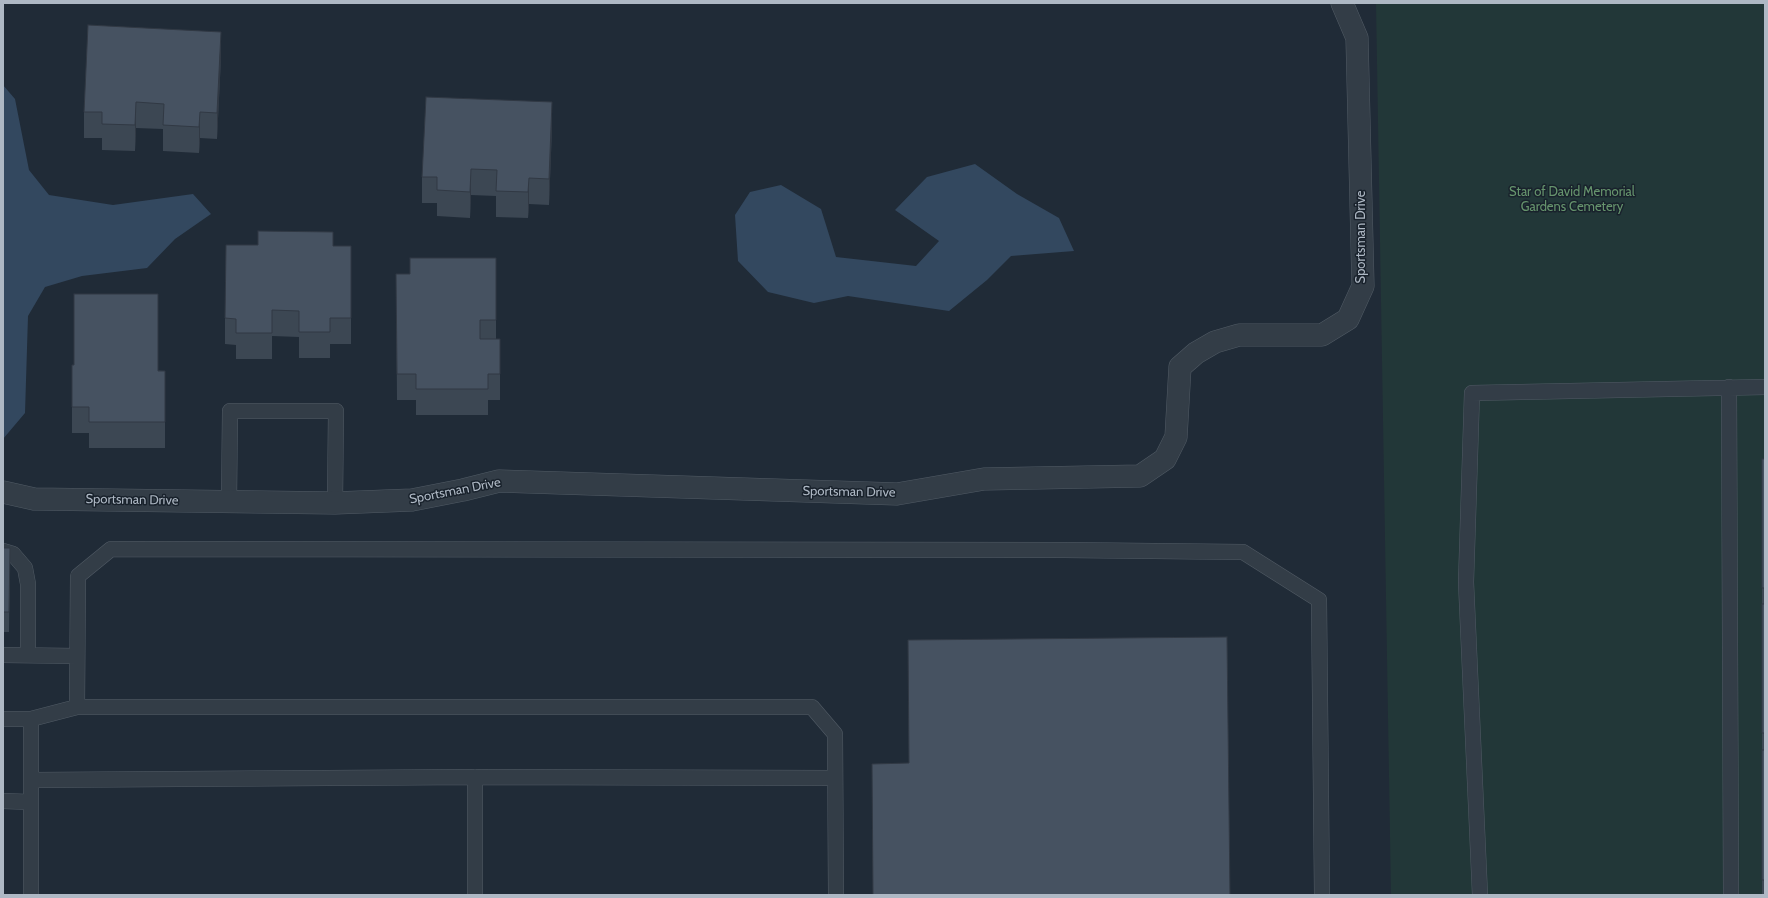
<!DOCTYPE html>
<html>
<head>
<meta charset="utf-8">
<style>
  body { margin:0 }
  #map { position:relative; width:1768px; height:898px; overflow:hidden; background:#202b37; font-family:Cabin,sans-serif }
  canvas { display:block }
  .frame { position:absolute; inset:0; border:4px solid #aeb8c4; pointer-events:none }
</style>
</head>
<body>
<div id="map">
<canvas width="1768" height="898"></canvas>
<div class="frame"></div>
</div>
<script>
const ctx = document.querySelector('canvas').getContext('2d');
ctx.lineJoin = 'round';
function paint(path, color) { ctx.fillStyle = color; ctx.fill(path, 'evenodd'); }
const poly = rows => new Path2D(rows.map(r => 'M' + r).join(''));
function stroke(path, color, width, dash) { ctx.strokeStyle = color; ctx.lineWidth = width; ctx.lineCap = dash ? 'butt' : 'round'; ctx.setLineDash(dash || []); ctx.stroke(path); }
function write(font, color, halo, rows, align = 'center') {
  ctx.font = font + ' Cabin,sans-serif'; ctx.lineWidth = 3; ctx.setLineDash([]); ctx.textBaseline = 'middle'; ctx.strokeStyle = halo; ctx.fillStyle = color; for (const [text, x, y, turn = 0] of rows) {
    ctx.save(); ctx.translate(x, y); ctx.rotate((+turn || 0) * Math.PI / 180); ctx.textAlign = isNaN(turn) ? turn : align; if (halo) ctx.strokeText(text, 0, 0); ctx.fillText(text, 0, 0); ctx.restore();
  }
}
paint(poly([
  [1376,3,1765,3,1765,895,1391,895]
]), '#223738');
paint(poly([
  [3,85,15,99,29,170,49,195,113,205,193,194,211,214,175,239,147,268,82,276,45,287,28,316,25,413,3,439],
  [975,164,1017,194,1059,218,1074,251,1011,256,987,280,949,311,848,296,814,303,768,292,738,261,735,215,750,192,781,185,821,209,836,257,916,266,939,241,895,210,927,177]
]), '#33485f');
const service = poly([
  [1729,387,1731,895],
  [229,502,230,411,336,411,335,503],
  [3,551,13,554,25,568,28,584,28,655],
  [3,655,77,656],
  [77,707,78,576,111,549,1064,550,1243,552,1319,600,1322,895],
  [3,719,31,719,77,707,812,707,835,734,836,895],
  [31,719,31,895],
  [475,777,475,895],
  [31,780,475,777,835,778],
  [3,801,31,802],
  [1480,895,1466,582,1472,393,1765,387]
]);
const minor = poly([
  [3,492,34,499,335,503,412,500,463,490,499,481,897,494,984,479,1140,476,1165,459,1176,437,1180,367,1196,353,1215,342,1239,335,1322,335,1348,319,1363,286,1357,38,1342,3]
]);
stroke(service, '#515b65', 16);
stroke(minor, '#515b65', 23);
stroke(service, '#333d47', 15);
stroke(minor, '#333d47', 22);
paint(poly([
  [221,58,217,139,200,138,199,153,163,151,163,129,136,128,135,151,102,150,102,138,84,138,84,112],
  [552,128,549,205,529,204,528,218,496,217,496,196,471,195,470,218,437,216,437,203,422,203,422,177],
  [333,246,351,246,351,344,330,344,330,358,299,358,299,337,272,336,272,359,236,359,236,345,225,344,225,318],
  [496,258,496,339,500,339,500,400,488,400,488,415,416,415,416,400,397,400,396,274,410,274],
  [72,365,165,371,165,448,89,448,89,433,72,433],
  [1765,459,1765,895,1762,895,1762,588],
  [3,548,10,548,9,632,3,632]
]), '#3c4753');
paint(poly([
  [221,32,221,58,217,139,217,113],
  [136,102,136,128,135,151,135,125],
  [552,102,552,128,549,205,549,179],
  [200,112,200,138,199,153,199,127],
  [471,169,471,195,470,218,470,192],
  [529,178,529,204,528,218,528,192]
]), '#313944');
const building = poly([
  [88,25,221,32,217,113,200,112,199,127,163,125,164,104,136,102,135,125,102,124,102,112,84,112,88,25],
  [426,97,552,102,549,179,529,178,528,192,496,191,497,170,471,169,470,192,437,190,437,177,422,177,426,97],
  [258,231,333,232,333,246,351,246,351,318,330,318,330,332,299,332,299,311,272,310,272,333,236,333,236,319,225,318,226,245,258,245,258,231],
  [410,258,496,258,496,320,480,320,480,339,500,339,500,374,488,374,488,389,416,389,416,374,397,374,396,274,410,274,410,258],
  [74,294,158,294,158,371,165,371,165,422,89,422,89,407,72,407,72,365,74,365,74,294],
  [1762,459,1765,459,1765,588,1762,588,1762,459],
  [3,548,10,548,9,612,3,612,3,548],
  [1762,604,1765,604,1765,733,1762,733,1762,604],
  [1227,637,1230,895,873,895,872,764,909,763,908,640,1227,637],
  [1762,750,1765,750,1765,880,1762,880,1762,750]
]);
paint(building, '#465261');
stroke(building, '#313944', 1);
write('13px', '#66946d', '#19222c', [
  ["Star of David Memorial",1572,192],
  ["Gardens Cemetery",1572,207]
]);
write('13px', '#aeb8c4', '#19222c', [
  ["Sportsman Drive",1361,237,-90],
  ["Sportsman Drive",455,491,-11],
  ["Sportsman Drive",849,492,1],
  ["Sportsman Drive",132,500,1]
]);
</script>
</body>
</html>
